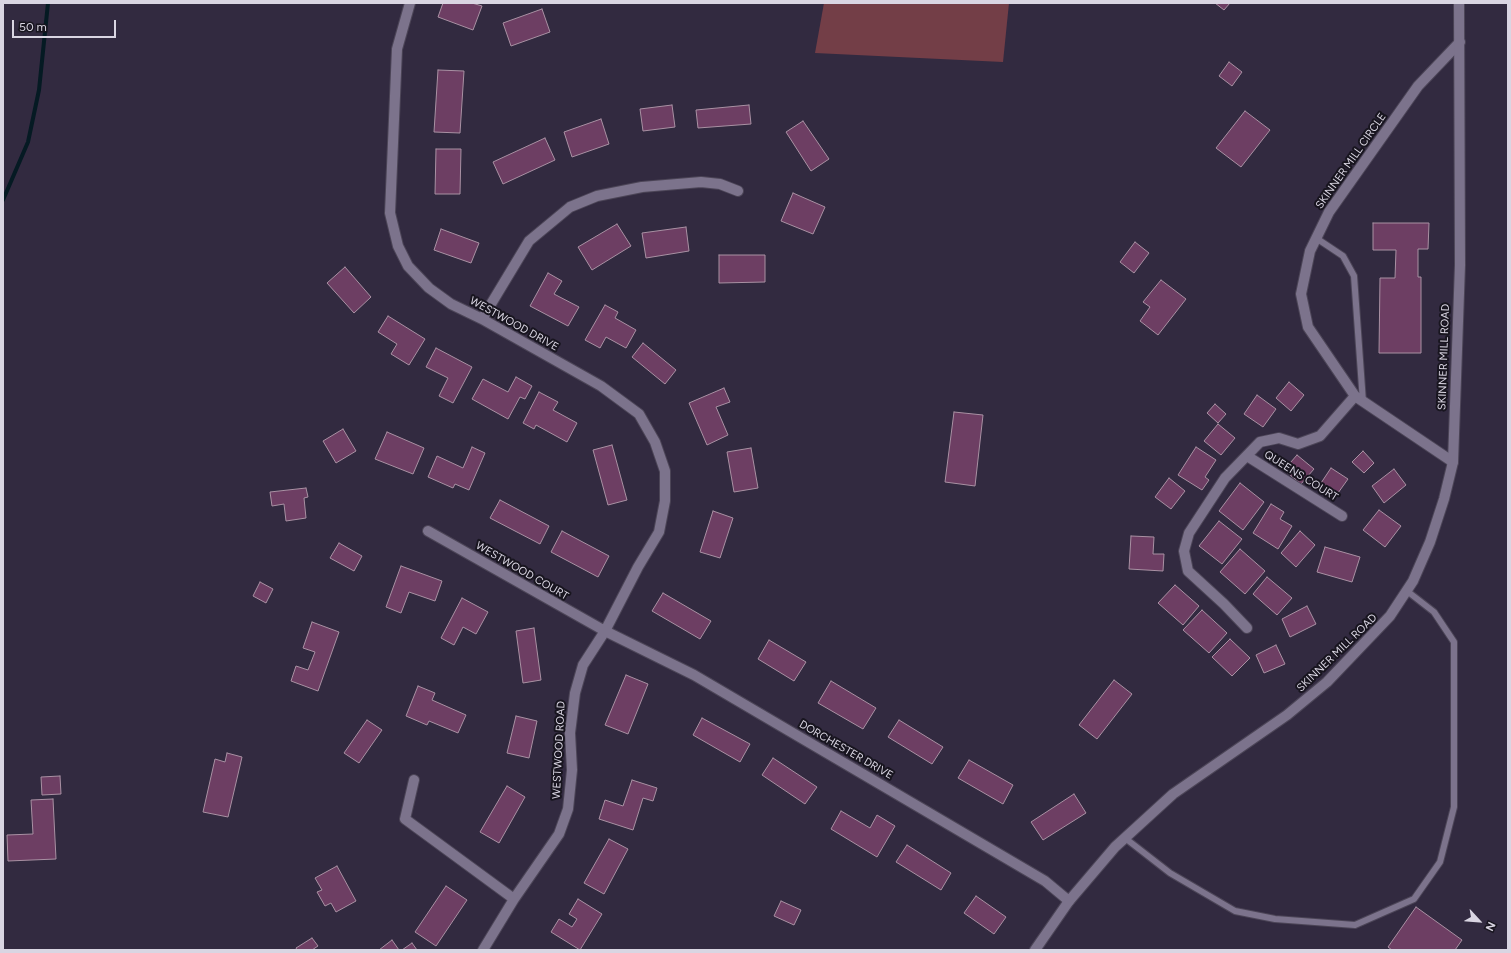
<!DOCTYPE html>
<html>
<head>
<meta charset="utf-8">
<style>
  body { margin:0 }
  #map { position:relative; width:1511px; height:953px; overflow:hidden; background:#322a40; font-family:Figtree,sans-serif }
  canvas { display:block }
  .frame { position:absolute; inset:0; border:4px solid #d9d5e2; pointer-events:none }
  .north { position:absolute; left:1459px; top:901px; width:40px; height:40px; -webkit-text-stroke:3px #18151f; paint-order:stroke; rotate:116deg; font-size:11px; font-weight:700; line-height:16px; text-align:center; color:#d9d5e2 }
  .north::after { content:''; display:block; margin:auto; width:14px; height:18px; background:#d9d5e2; clip-path:polygon(50% 0,100% 100%,50% 72%,0 100%) }
  .scale { position:absolute; left:12px; top:20px; width:104px; height:18px; box-sizing:border-box; border:2px solid #d9d5e2; border-top:0; padding-left:5px; font-size:12px; line-height:14px; white-space:nowrap; color:#d9d5e2; -webkit-text-stroke:3px #18151f; paint-order:stroke }
</style>
</head>
<body>
<div id="map">
<canvas width="1511" height="953"></canvas>
<div class="frame"></div>
<div class="north">N</div>
<div class="scale">50 m</div>
</div>
<script>
const ctx = document.querySelector('canvas').getContext('2d');
ctx.lineJoin = 'round';
function paint(path, color) { ctx.fillStyle = color; ctx.fill(path, 'evenodd'); }
const poly = rows => new Path2D(rows.map(r => 'M' + r).join(''));
function stroke(path, color, width, dash) { ctx.strokeStyle = color; ctx.lineWidth = width; ctx.lineCap = dash ? 'butt' : 'round'; ctx.setLineDash(dash || []); ctx.stroke(path); }
function write(font, color, halo, rows, align = 'center') {
  ctx.font = font + ' Figtree,sans-serif'; ctx.lineWidth = 4; ctx.setLineDash([]); ctx.textBaseline = 'middle'; ctx.strokeStyle = halo; ctx.fillStyle = color; for (const [text, x, y, turn = 0] of rows) {
    ctx.save(); ctx.translate(x, y); ctx.rotate((+turn || 0) * Math.PI / 180); ctx.textAlign = isNaN(turn) ? turn : align; if (halo) ctx.strokeText(text, 0, 0); ctx.fillText(text, 0, 0); ctx.restore();
  }
}
paint(poly([
  [824,3,1009,3,1003,62,815,53]
]), '#733e47');
stroke(poly([
  [3,200,28,142,39,90,48,3]
]), '#051a23', 4);
const building = poly([
  [443,3,472,3,482,6,473,30,438,17,443,3],
  [1215,3,1230,3,1224,10,1215,3],
  [542,9,550,32,511,46,503,23,542,9],
  [1229,62,1242,72,1232,86,1219,76,1229,62],
  [438,70,464,71,460,133,434,132,438,70],
  [672,105,675,127,643,131,640,109,672,105],
  [749,105,751,124,698,128,696,110,749,105],
  [1245,111,1270,130,1241,167,1216,148,1245,111],
  [601,119,609,144,572,157,564,132,601,119],
  [803,121,829,159,811,171,786,132,803,121],
  [545,138,555,160,503,184,493,162,545,138],
  [436,149,461,149,460,194,435,194,436,149],
  [793,193,825,207,813,234,781,221,793,193],
  [1373,223,1429,223,1428,249,1418,249,1418,277,1421,277,1421,353,1379,353,1380,278,1395,278,1396,250,1373,250,1373,223],
  [617,224,631,246,592,270,578,247,617,224],
  [686,227,689,251,646,258,642,233,686,227],
  [441,229,479,243,471,263,434,250,441,229],
  [1135,242,1149,253,1134,273,1120,262,1135,242],
  [719,255,765,255,765,282,719,283,719,255],
  [345,267,371,297,354,313,327,283,345,267],
  [548,273,562,281,554,294,579,307,568,326,530,306,548,273],
  [1161,280,1186,299,1158,335,1140,321,1150,307,1143,302,1161,280],
  [605,305,618,312,615,318,636,330,626,348,606,337,600,348,585,340,605,305],
  [388,316,425,339,409,365,391,354,397,344,378,332,388,316],
  [643,343,676,370,665,384,632,357,643,343],
  [436,348,472,367,453,403,439,396,448,378,426,367,436,348],
  [516,377,532,386,525,399,520,397,508,419,472,399,483,379,508,392,516,377],
  [1289,382,1304,395,1291,411,1276,398,1289,382],
  [724,388,730,402,716,407,728,435,707,445,689,403,724,388],
  [539,392,558,402,553,410,577,423,567,442,536,425,534,429,523,423,539,392],
  [1257,395,1276,409,1263,427,1244,414,1257,395],
  [1215,404,1226,414,1218,423,1207,413,1215,404],
  [954,412,983,415,975,486,945,482,954,412],
  [1218,424,1235,438,1221,455,1204,441,1218,424],
  [343,429,356,451,336,463,323,441,343,429],
  [387,432,424,448,413,474,375,459,387,432],
  [612,445,627,500,608,505,593,450,612,445],
  [472,447,485,453,469,490,455,484,453,488,428,477,437,456,463,468,472,447],
  [1196,447,1216,460,1205,477,1209,480,1202,490,1178,475,1196,447],
  [751,448,758,488,734,492,727,452,751,448],
  [1363,451,1374,463,1364,473,1352,462,1363,451],
  [1297,455,1314,469,1301,484,1284,470,1297,455],
  [1331,468,1348,479,1333,500,1317,489,1331,468],
  [1394,469,1406,485,1384,503,1372,486,1394,469],
  [1169,478,1185,491,1171,509,1155,497,1169,478],
  [1240,483,1264,502,1243,530,1219,511,1240,483],
  [306,488,308,497,304,498,306,518,286,521,284,504,272,506,270,492,306,488],
  [500,500,549,526,540,544,490,518,500,500],
  [1271,504,1284,512,1280,519,1292,526,1278,549,1253,533,1271,504],
  [1379,510,1401,526,1385,547,1363,530,1379,510],
  [713,511,733,518,720,558,700,552,713,511],
  [1219,521,1242,539,1222,564,1199,546,1219,521],
  [562,531,609,556,598,577,551,552,562,531],
  [1300,531,1315,545,1296,567,1281,553,1300,531],
  [1131,536,1154,537,1153,554,1164,554,1163,571,1129,569,1131,536],
  [339,543,362,556,354,571,330,558,339,543],
  [1325,547,1360,557,1352,582,1317,572,1325,547],
  [1240,549,1265,571,1245,594,1220,572,1240,549],
  [401,566,442,581,435,601,409,592,401,613,386,607,401,566],
  [1267,577,1292,598,1277,615,1253,594,1267,577],
  [260,582,273,589,266,603,253,596,260,582],
  [1175,585,1199,606,1183,625,1158,603,1175,585],
  [663,593,711,621,700,639,652,611,663,593],
  [462,598,488,612,476,634,463,627,454,645,441,638,462,598],
  [1307,606,1316,624,1290,637,1282,619,1307,606],
  [1202,610,1227,633,1209,653,1183,630,1202,610],
  [312,622,339,632,318,691,291,681,296,666,308,670,315,652,303,648,312,622],
  [534,628,541,680,523,683,516,631,534,628],
  [1230,639,1250,658,1232,676,1212,657,1230,639],
  [769,640,806,662,794,681,758,659,769,640],
  [1276,645,1285,664,1264,673,1256,655,1276,645],
  [626,675,648,684,628,734,605,725,626,675],
  [1114,680,1132,694,1097,739,1079,725,1114,680],
  [831,681,876,708,863,729,818,703,831,681],
  [418,686,435,693,432,700,466,715,458,733,429,721,427,725,406,716,418,686],
  [516,716,537,721,529,758,507,753,516,716],
  [702,718,750,744,740,762,693,735,702,718],
  [367,720,382,730,359,763,344,753,367,720],
  [899,720,943,747,932,764,888,737,899,720],
  [227,753,242,757,228,817,203,812,215,759,225,762,227,753],
  [773,758,817,787,805,804,762,775,773,758],
  [969,760,1013,785,1003,804,958,778,969,760],
  [60,776,61,794,42,795,41,777,60,776],
  [632,780,657,788,653,801,643,798,633,830,599,819,605,800,623,806,632,780],
  [507,786,525,797,499,843,480,832,507,786],
  [1074,794,1086,813,1043,840,1031,822,1074,794],
  [53,799,56,859,8,861,7,835,33,834,31,800,53,799],
  [841,811,870,828,877,815,895,826,877,857,831,829,841,811],
  [609,839,628,849,604,894,584,883,609,839],
  [907,845,951,873,941,890,896,862,907,845],
  [337,866,356,901,336,912,331,903,325,906,317,892,322,890,315,878,337,866],
  [446,886,467,900,436,946,415,932,446,886],
  [976,896,1006,917,994,934,964,913,976,896],
  [578,899,602,914,580,950,551,932,559,919,572,927,577,919,569,914,578,899],
  [781,901,801,910,794,925,774,916,781,901],
  [1416,907,1462,940,1455,950,1392,950,1388,947,1416,907],
  [312,938,318,946,312,950,297,950,296,948,312,938],
  [392,940,399,950,379,950,392,940],
  [412,943,417,950,402,950,412,943]
]);
paint(building, '#6d3e63');
stroke(building, '#a991a3', 1);
const service = poly([
  [1316,238,1343,256,1354,276,1363,402],
  [1125,838,1170,873,1235,911,1275,919,1355,925,1414,899,1440,862,1454,807,1454,642,1434,612,1407,591]
]);
const minor = poly([
  [410,3,397,49,390,213,398,246,408,266,429,288,451,304,482,319,601,386,639,414,655,442,665,471,665,501,659,532,638,567,605,631,583,665,575,693,570,733,572,770,568,809,559,834,514,899,483,950],
  [482,319,529,241,570,207,597,196,642,187,701,182,720,184,738,191],
  [1247,456,1342,516],
  [1453,462,1355,396,1308,327,1301,294,1310,251,1329,212,1418,86,1460,42],
  [428,531,605,631,694,675,1045,881,1069,901],
  [1247,628,1224,604,1188,571,1184,551,1189,533,1225,478,1260,442,1279,438,1298,444,1320,436,1355,396],
  [414,780,405,819,514,899]
]);
const tertiary = poly([
  [1035,950,1069,901,1115,847,1173,794,1287,715,1327,682,1390,616,1413,581,1430,542,1444,499,1453,462,1460,265,1459,3]
]);
stroke(service, '#4c4557', 8);
stroke(minor, '#4c4557', 12);
stroke(tertiary, '#4c4557', 12);
stroke(service, '#7c738c', 6);
stroke(minor, '#7c738c', 10);
stroke(tertiary, '#7c738c', 10);
write('11px', '#d9d5e2', '#18151f', [
  ["SKINNER MILL CIRCLE",1351,161,-55],
  ["WESTWOOD DRIVE",514,324,29],
  ["SKINNER MILL ROAD",1444,357,-88],
  ["QUEENS COURT",1301,476,32],
  ["WESTWOOD COURT",522,571,30],
  ["SKINNER MILL ROAD",1337,653,-44],
  ["WESTWOOD ROAD",559,750,-87],
  ["DORCHESTER DRIVE",846,750,30]
]);
</script>
</body>
</html>
